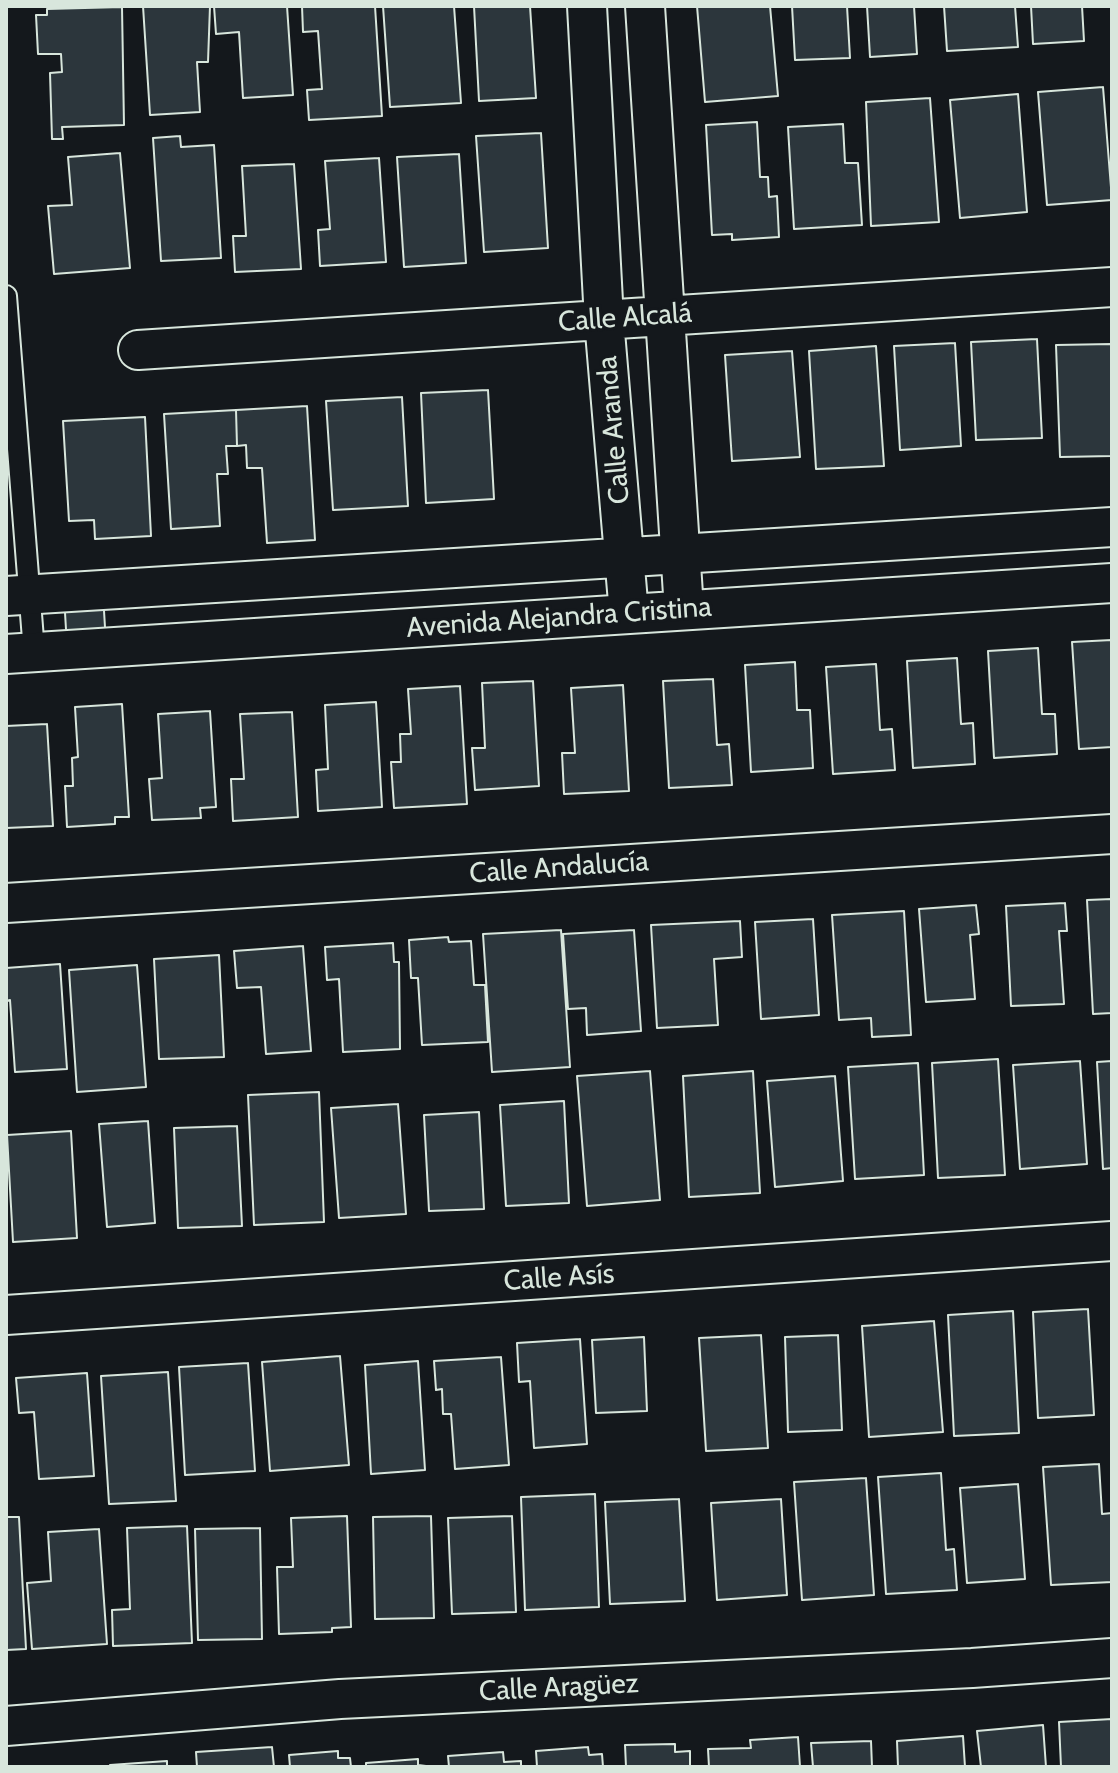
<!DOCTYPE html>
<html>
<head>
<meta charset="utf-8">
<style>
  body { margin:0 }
  #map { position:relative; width:1118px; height:1773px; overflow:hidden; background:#14181c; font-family:Cabin,sans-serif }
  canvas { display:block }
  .frame { position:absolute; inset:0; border:8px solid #d8e6dc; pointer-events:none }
</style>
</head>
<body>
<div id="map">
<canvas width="1118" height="1773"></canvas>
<div class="frame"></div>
</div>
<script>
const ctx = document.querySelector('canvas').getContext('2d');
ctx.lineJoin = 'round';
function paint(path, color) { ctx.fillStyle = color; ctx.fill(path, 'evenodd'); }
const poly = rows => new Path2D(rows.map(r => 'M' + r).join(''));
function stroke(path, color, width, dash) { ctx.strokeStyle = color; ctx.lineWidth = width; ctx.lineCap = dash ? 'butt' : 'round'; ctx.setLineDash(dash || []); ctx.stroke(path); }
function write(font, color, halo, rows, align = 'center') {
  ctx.font = font + ' Cabin,sans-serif'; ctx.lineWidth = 6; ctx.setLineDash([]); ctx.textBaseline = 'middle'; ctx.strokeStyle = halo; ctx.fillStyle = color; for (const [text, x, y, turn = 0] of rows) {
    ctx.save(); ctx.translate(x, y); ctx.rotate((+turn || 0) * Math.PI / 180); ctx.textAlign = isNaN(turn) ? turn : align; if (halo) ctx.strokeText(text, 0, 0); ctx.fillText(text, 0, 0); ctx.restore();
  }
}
const building = poly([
  [143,6,210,6,208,62,197,62,200,112,150,115,143,6],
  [214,6,287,6,293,95,243,98,239,32,216,34,214,6],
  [302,6,375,6,382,116,309,120,307,90,322,89,318,31,303,32,302,6],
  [383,6,454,6,461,103,390,107,383,6],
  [474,6,530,6,536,98,479,101,474,6],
  [697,6,770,6,778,96,705,102,697,6],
  [792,6,847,6,850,58,795,60,792,6],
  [867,6,914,6,917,54,870,57,867,6],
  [944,6,1015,6,1018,47,947,51,944,6],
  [1031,6,1082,6,1084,41,1033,44,1031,6],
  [122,7,124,125,62,127,63,139,52,139,50,73,62,72,61,54,38,54,36,15,47,15,47,9,122,7],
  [1103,87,1112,200,1047,205,1038,92,1103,87],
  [1018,94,1027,212,960,218,950,100,1018,94],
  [930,98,939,222,871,226,866,102,930,98],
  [757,122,760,177,768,177,769,197,777,196,779,237,732,240,732,234,712,235,706,125,757,122],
  [843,124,845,163,858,163,862,225,794,229,788,127,843,124],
  [541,133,548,248,484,252,476,136,541,133],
  [180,136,181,147,214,145,221,258,161,261,153,138,180,136],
  [120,153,130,268,54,274,48,206,72,205,68,157,120,153],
  [459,154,466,263,404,267,397,157,459,154],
  [379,158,386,262,320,266,318,230,330,229,325,161,379,158],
  [294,164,301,269,235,272,233,236,246,236,242,166,294,164],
  [1037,339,1042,438,976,440,971,342,1037,339],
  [955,343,961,446,900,450,894,346,955,343],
  [1112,344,1112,456,1060,457,1056,345,1112,344],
  [876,346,884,466,816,469,809,351,876,346],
  [792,351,800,457,732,461,725,355,792,351],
  [488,390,494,499,426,503,421,393,488,390],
  [402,397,408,506,333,510,326,401,402,397],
  [307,406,315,540,267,543,262,468,247,468,246,445,237,446,236,410,307,406],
  [236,410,237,446,226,446,228,474,217,474,220,526,171,529,164,414,236,410],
  [145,417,151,536,95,539,94,520,69,521,63,421,145,417],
  [103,594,106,644,67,646,64,596,103,594],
  [1112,640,1112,747,1079,749,1072,642,1112,640],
  [1038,648,1042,714,1055,714,1057,754,994,758,988,651,1038,648],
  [957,658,961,724,973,723,975,764,913,768,907,661,957,658],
  [795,662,797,710,810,710,813,768,751,772,745,665,795,662],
  [876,664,880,730,892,729,895,770,833,774,826,667,876,664],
  [713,679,717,745,729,744,732,785,669,788,663,681,713,679],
  [533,681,539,786,475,790,472,748,485,748,482,683,533,681],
  [623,685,629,791,564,794,562,753,575,753,571,688,623,685],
  [460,686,467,804,394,808,391,762,401,762,400,734,411,734,408,689,460,686],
  [376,702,382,807,318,811,316,770,328,769,325,705,376,702],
  [122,704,129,817,115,817,115,824,67,827,65,786,73,786,72,758,78,757,75,707,122,704],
  [210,711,216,807,200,808,201,818,152,820,149,779,162,778,158,714,210,711],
  [292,712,298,817,233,821,231,779,244,779,240,714,292,712],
  [47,724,53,826,6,828,6,726,47,724],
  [1112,899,1112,1013,1093,1014,1087,900,1112,899],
  [1065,903,1067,931,1059,931,1064,1004,1011,1006,1006,906,1065,903],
  [976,905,979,934,970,935,975,999,926,1002,919,909,976,905],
  [904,911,911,1035,872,1037,871,1018,839,1020,832,915,904,911],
  [813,919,819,1015,761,1019,755,922,813,919],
  [740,921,742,957,714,959,718,1025,657,1028,651,925,740,921],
  [561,930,570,1067,492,1072,483,934,561,930],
  [634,930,641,1031,587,1035,586,1008,568,1009,563,934,634,930],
  [448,937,449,942,471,941,474,985,485,985,488,1042,422,1045,418,978,411,978,409,940,448,937],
  [393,943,394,962,399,962,400,1049,343,1052,339,979,327,980,325,947,393,943],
  [303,946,311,1051,266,1054,261,987,237,988,234,951,303,946],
  [219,955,224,1057,159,1059,154,959,219,955],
  [60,964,67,1069,15,1072,10,1000,6,1001,6,968,60,964],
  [137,965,146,1087,77,1092,69,970,137,965],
  [998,1059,1005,1175,938,1178,932,1063,998,1059],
  [1080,1061,1087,1164,1020,1169,1013,1065,1080,1061],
  [1112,1061,1112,1168,1103,1169,1097,1062,1112,1061],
  [918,1063,924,1175,855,1179,848,1067,918,1063],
  [650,1071,660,1200,587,1206,577,1076,650,1071],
  [753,1071,760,1193,689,1197,683,1076,753,1071],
  [835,1076,843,1181,775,1187,767,1081,835,1076],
  [319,1092,324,1222,254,1225,248,1095,319,1092],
  [564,1101,569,1203,506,1206,500,1105,564,1101],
  [398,1104,406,1214,339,1218,331,1108,398,1104],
  [479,1112,484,1209,429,1211,424,1115,479,1112],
  [148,1121,155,1223,107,1227,99,1124,148,1121],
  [237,1126,242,1226,178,1228,174,1128,237,1126],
  [71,1131,77,1238,13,1242,7,1135,71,1131],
  [1088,1309,1094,1415,1038,1418,1033,1312,1088,1309],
  [1013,1311,1019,1433,954,1436,948,1315,1013,1311],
  [934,1321,943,1432,869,1437,862,1326,934,1321],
  [761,1335,768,1448,706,1451,699,1338,761,1335],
  [838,1335,842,1430,788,1432,785,1337,838,1335],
  [644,1337,647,1411,596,1413,592,1340,644,1337],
  [580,1339,587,1444,534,1448,530,1381,519,1382,517,1343,580,1339],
  [340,1356,349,1465,270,1471,262,1362,340,1356],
  [501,1357,509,1465,455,1469,451,1414,443,1414,442,1389,436,1390,434,1361,501,1357],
  [418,1361,425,1470,371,1474,365,1365,418,1361],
  [248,1363,255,1471,185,1475,179,1367,248,1363],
  [168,1372,176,1501,109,1504,101,1376,168,1372],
  [87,1373,94,1476,39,1479,34,1412,19,1413,16,1378,87,1373],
  [1099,1464,1102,1514,1112,1513,1112,1582,1051,1585,1043,1467,1099,1464],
  [941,1473,946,1550,954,1549,957,1590,886,1594,878,1477,941,1473],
  [866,1478,874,1595,802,1600,794,1482,866,1478],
  [1018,1484,1025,1579,967,1583,960,1488,1018,1484],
  [595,1494,599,1607,525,1610,521,1497,595,1494],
  [679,1499,685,1601,610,1604,605,1502,679,1499],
  [781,1499,787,1595,717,1600,711,1503,781,1499],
  [347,1516,351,1627,332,1628,332,1632,279,1634,277,1567,293,1567,291,1518,347,1516],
  [431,1516,434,1618,375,1619,373,1517,431,1516],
  [512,1516,516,1612,452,1614,448,1518,512,1516],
  [6,1517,19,1517,26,1649,6,1650,6,1517],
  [187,1526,192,1643,113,1646,112,1610,130,1609,127,1528,187,1526],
  [260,1528,262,1639,198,1640,195,1529,260,1528],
  [99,1529,107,1644,32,1649,27,1583,51,1581,48,1532,99,1529],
  [1112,1719,1112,1767,1061,1767,1059,1722,1112,1719],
  [1043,1725,1046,1767,981,1767,977,1731,1043,1725],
  [963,1736,965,1767,898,1767,897,1741,963,1736],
  [798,1737,800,1767,709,1767,708,1749,751,1748,750,1740,798,1737],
  [871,1741,872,1767,813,1767,811,1743,871,1741],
  [675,1744,675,1752,690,1751,690,1767,626,1767,625,1745,675,1744],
  [272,1747,274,1767,197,1767,196,1752,272,1747],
  [588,1747,589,1755,602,1754,603,1767,537,1767,536,1751,588,1747],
  [338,1751,338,1758,350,1758,351,1767,290,1767,289,1755,338,1751],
  [503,1752,504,1762,521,1761,521,1767,449,1767,448,1756,503,1752],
  [418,1759,418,1765,434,1767,366,1767,366,1763,418,1759],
  [167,1761,167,1767,110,1767,110,1765,167,1761]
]);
paint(building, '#2c363c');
stroke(building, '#d8e6dc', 2);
const lane = poly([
  [6,296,34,652]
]);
const street = poly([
  [587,6,604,320,629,614],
  [645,6,684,610],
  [138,350,1112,287],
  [6,596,1112,527],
  [6,654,1112,583],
  [6,903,1112,834],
  [6,1315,1112,1241],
  [6,1726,340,1699,972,1668,1112,1658]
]);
stroke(lane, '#d8e6dc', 24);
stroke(street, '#d8e6dc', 42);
stroke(lane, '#14181c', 20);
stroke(street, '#14181c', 38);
write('28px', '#d8e6dc', '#14181c', [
  ["Calle Alcalá",625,318,-4],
  ["Calle Aranda",614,430,-95],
  ["Avenida Alejandra Cristina",559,618,-4],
  ["Calle Andalucía",559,868,-4],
  ["Calle Asís",559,1278,-4],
  ["Calle Aragüez",559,1688,-3]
]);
</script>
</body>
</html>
